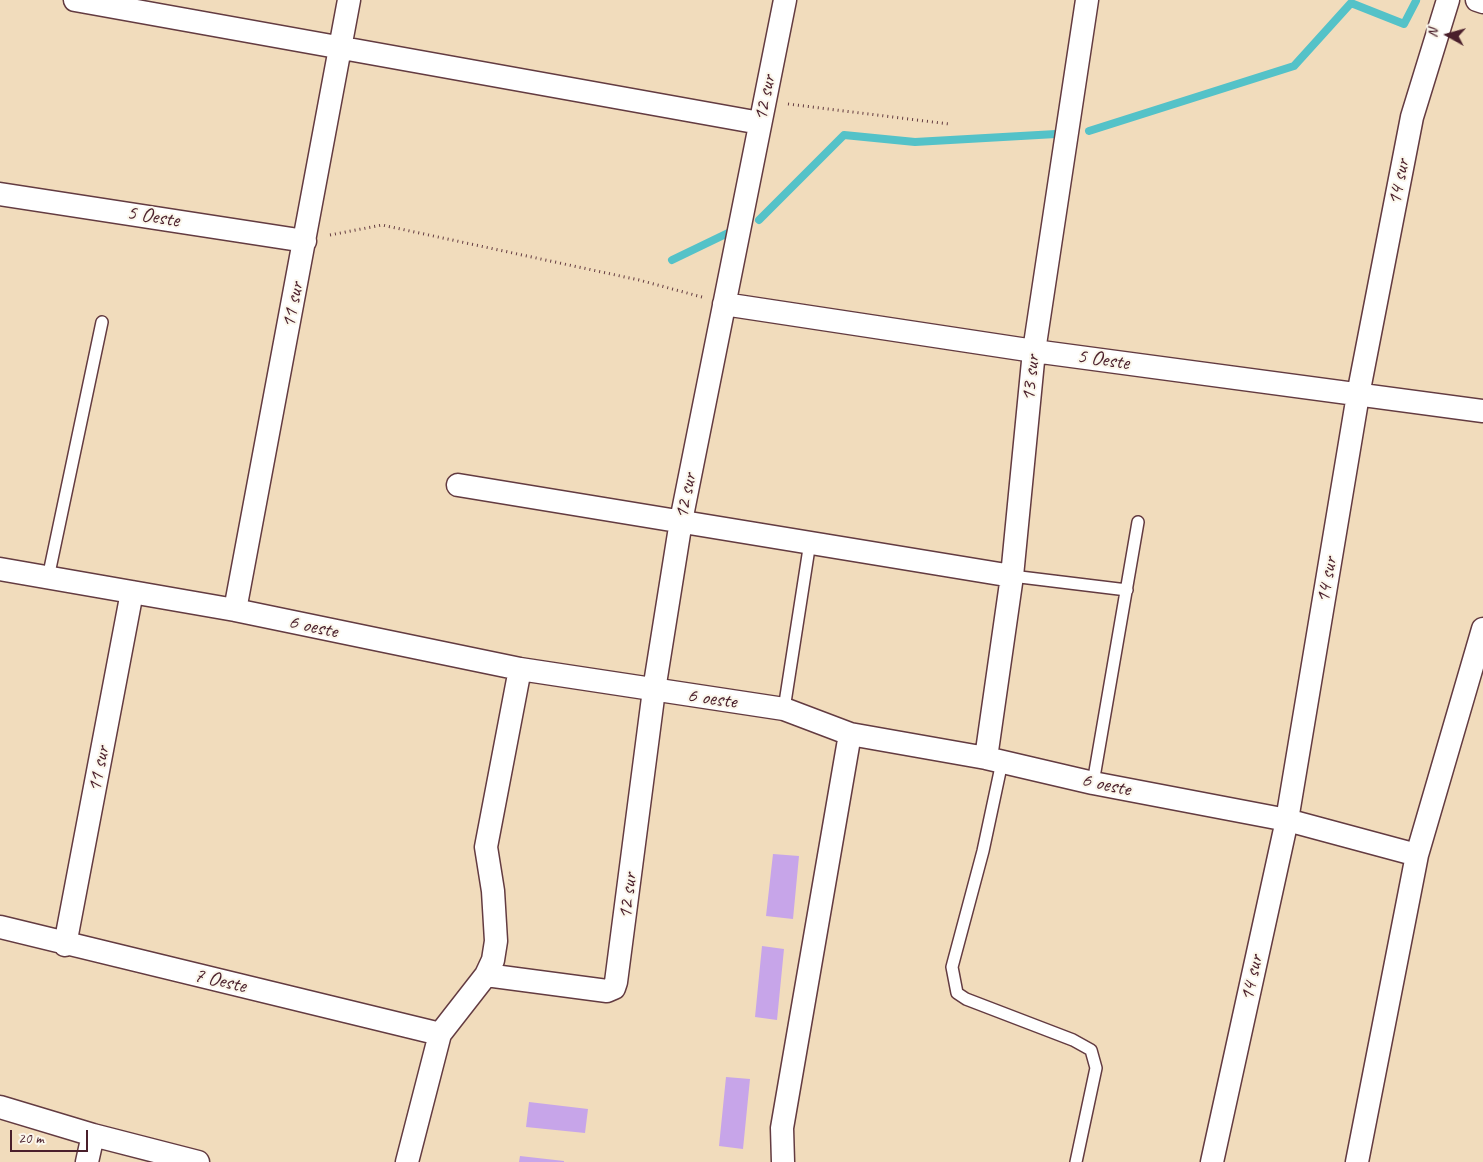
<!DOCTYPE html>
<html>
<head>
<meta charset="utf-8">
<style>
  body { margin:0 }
  #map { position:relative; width:1483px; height:1162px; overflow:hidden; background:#f1dcbc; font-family:Caveat,sans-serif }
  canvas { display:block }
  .north { position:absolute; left:1423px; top:10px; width:50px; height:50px; -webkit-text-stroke:4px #fbf7ec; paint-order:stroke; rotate:277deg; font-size:14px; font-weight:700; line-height:20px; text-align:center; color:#4a1f2b }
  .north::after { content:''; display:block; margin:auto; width:18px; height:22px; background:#4a1f2b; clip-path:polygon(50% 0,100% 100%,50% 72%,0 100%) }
  .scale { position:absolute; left:10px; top:1130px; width:78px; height:22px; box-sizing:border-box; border:2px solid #4a1f2b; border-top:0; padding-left:6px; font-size:15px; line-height:18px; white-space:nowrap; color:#4a1f2b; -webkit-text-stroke:4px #fbf7ec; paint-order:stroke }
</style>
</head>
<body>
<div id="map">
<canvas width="1483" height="1162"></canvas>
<div class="north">N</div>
<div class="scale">20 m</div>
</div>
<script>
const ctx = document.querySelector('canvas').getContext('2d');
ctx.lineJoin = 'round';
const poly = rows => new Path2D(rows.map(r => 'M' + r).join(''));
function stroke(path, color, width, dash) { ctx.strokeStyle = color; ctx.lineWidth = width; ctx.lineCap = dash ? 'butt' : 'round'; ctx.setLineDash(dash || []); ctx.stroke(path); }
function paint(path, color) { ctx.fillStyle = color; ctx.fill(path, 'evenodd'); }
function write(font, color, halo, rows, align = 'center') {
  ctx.font = font + ' Caveat,sans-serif'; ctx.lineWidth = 4; ctx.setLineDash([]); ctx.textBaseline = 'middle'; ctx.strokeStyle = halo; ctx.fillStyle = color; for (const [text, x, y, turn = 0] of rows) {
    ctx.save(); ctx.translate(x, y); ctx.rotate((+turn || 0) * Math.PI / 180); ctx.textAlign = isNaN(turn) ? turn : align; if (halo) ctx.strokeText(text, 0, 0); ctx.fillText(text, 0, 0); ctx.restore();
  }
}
stroke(poly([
  [1089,131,1294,66,1351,3,1404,24,1416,1],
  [759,220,844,135,915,142,1056,134],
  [672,260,728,233]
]), '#54c2c8', 8);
paint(poly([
  [773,854,799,856,793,919,766,916],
  [762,946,784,949,777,1020,755,1017],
  [726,1077,750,1079,743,1149,719,1146],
  [529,1102,588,1109,585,1133,526,1127],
  [520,1156,564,1161,564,1162,519,1162]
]), '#c7a5e9');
const lane = poly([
  [1012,576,1127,590],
  [48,578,102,322],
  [784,709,810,542],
  [1002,762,983,851,952,967,957,993,966,999,1073,1040,1091,1050,1096,1068,1076,1162],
  [1093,783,1138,522]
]);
const street = poly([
  [75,0,760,123],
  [1477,0,1483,2],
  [0,194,305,241],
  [724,304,1034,351,1483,411],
  [458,485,1012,576],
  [0,569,235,610,520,669,784,709,850,734,986,758,1093,783,1287,820,1417,855],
  [235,610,349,0],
  [986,758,1012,576,1034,351,1087,0],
  [0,927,440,1034],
  [65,945,132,592],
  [486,975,607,991,614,988,616,982,654,690,681,521,785,0],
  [0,1107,93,1135,198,1162],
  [87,1162,93,1135],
  [407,1162,440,1034,486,975,493,960,496,941,493,891,486,847,520,669],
  [783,1162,782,1128,850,734],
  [1212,1162,1287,820,1358,395,1412,117,1448,0],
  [1357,1162,1417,855,1483,629]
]);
stroke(lane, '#633b41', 14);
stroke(street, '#633b41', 25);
stroke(poly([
  [788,104,949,124],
  [330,235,382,225,639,280,702,297]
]), '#633b41', 3, [1, 4]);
stroke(lane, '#fff', 11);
stroke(street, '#fff', 22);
write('21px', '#4a1f2b', '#fbf7ec', [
  ["12 sur",765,98,-79],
  ["14 sur",1399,182,-79],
  ["5 Oeste",153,217,9],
  ["11 sur",293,305,-79],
  ["5 Oeste",1103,360,8],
  ["13 sur",1031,378,-84],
  ["12 sur",686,496,-79],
  ["14 sur",1327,580,-80],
  ["6 oeste",313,627,12],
  ["6 oeste",712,699,8],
  ["11 sur",99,769,-79],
  ["6 oeste",1106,785,12],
  ["12 sur",628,896,-83],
  ["14 sur",1252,978,-78],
  ["7 Oeste",220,981,13]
]);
</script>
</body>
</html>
